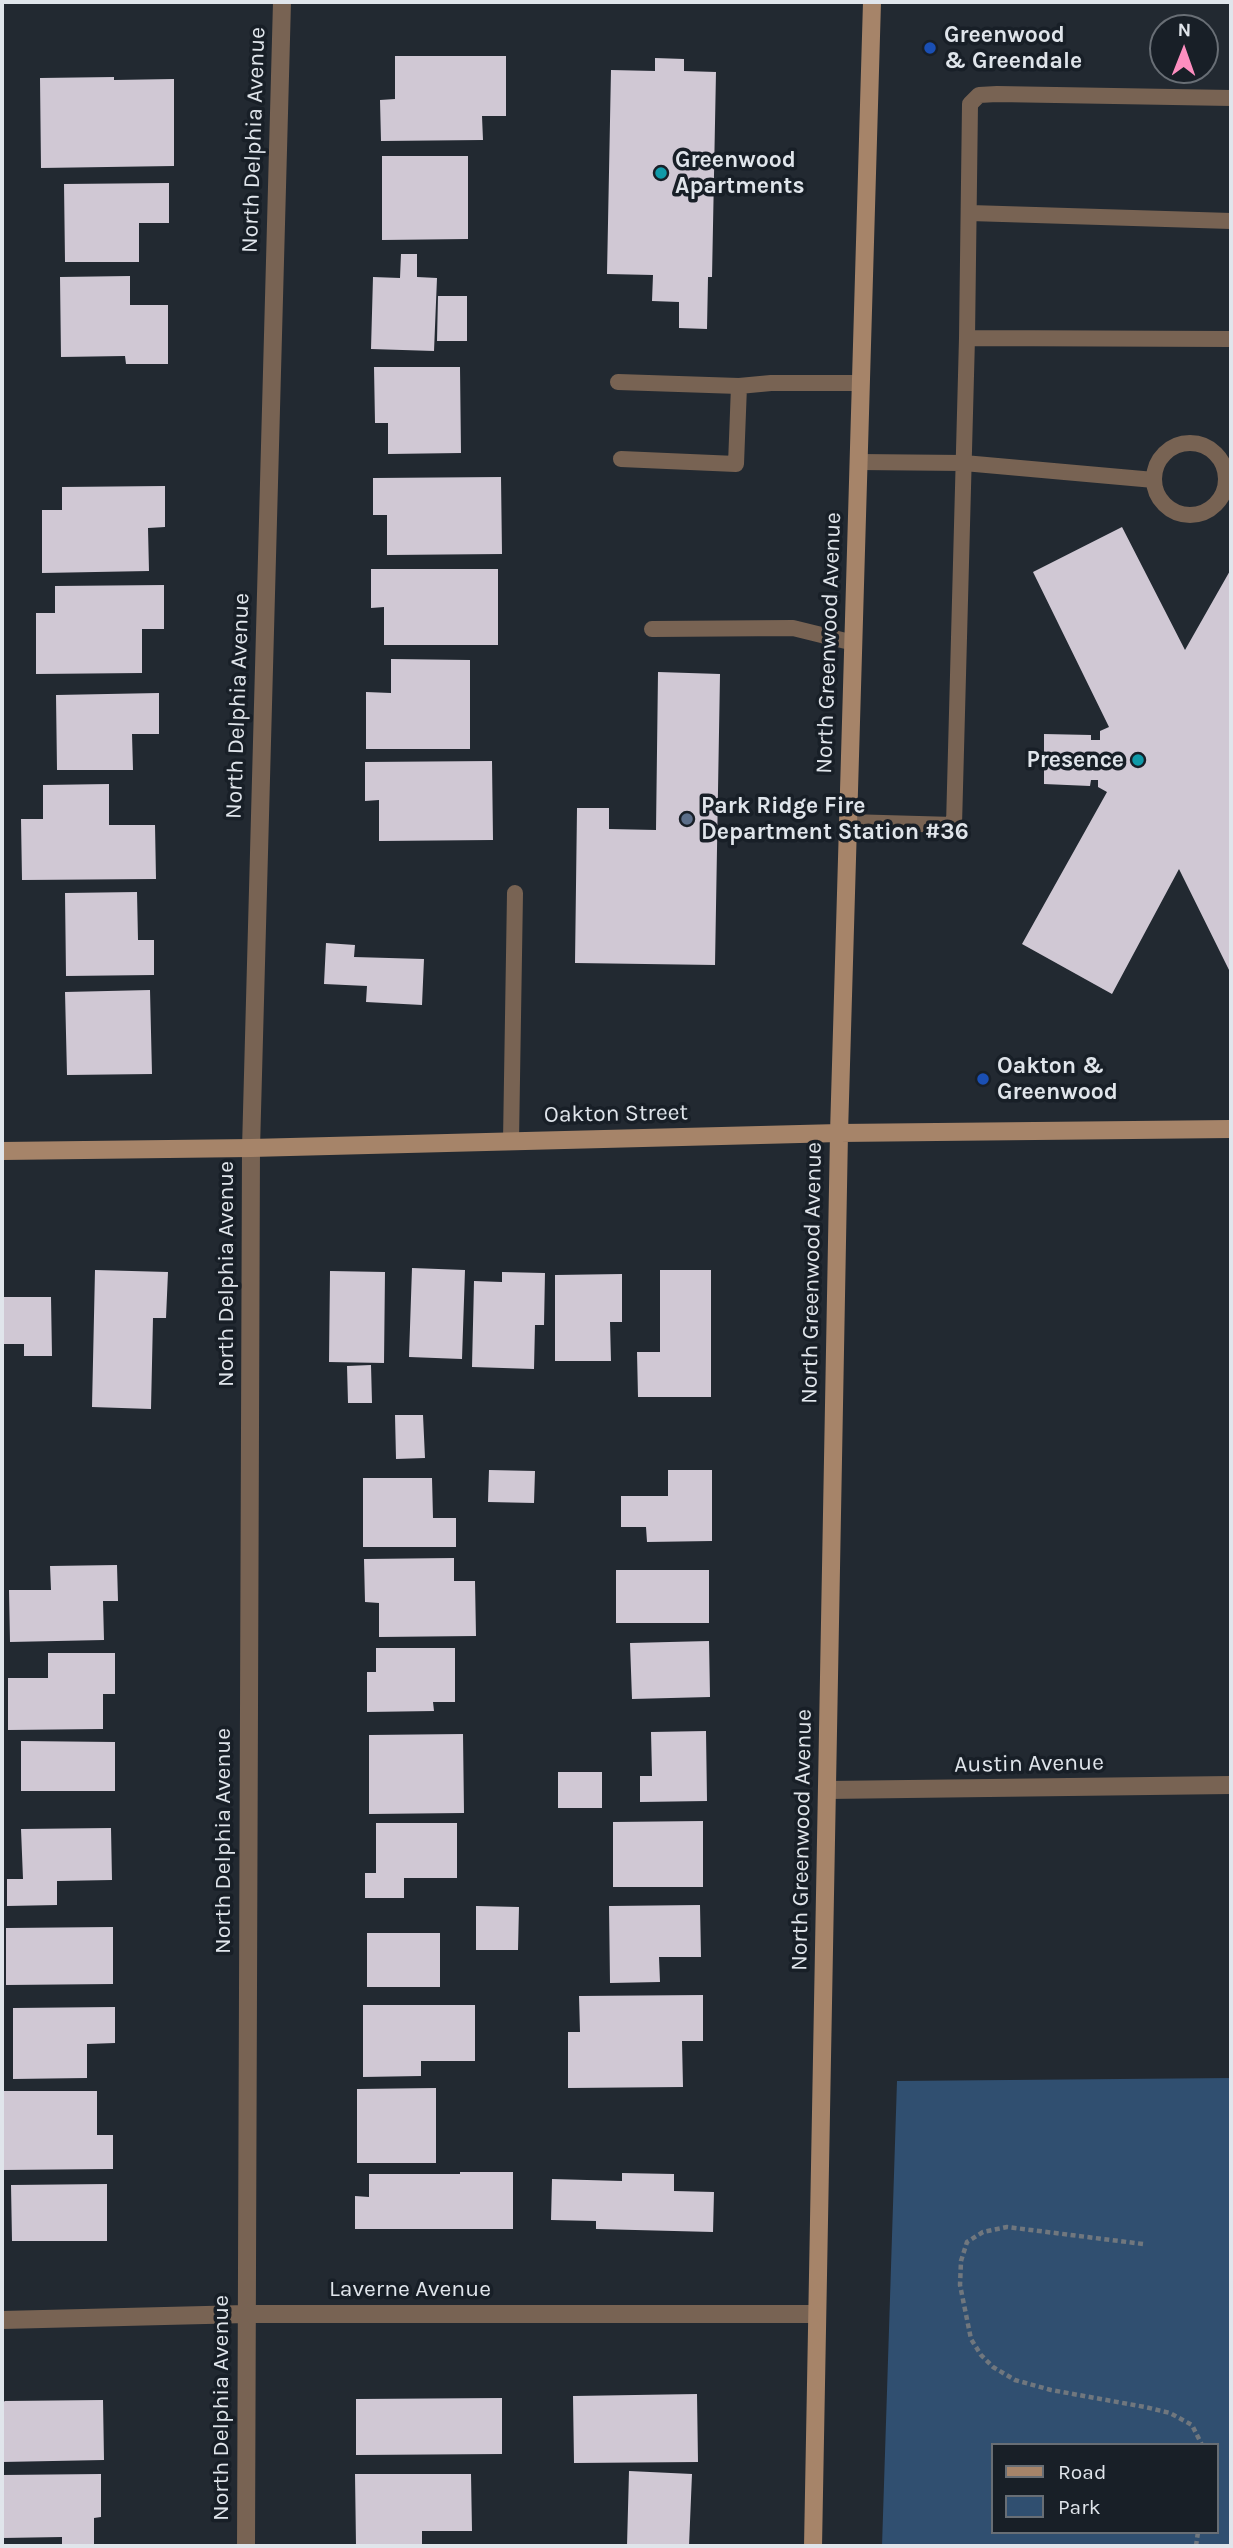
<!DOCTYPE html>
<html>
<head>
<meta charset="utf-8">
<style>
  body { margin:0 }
  #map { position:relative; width:1233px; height:2548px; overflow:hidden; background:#222931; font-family:Karla,sans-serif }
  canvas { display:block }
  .frame { position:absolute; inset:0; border:4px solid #e0e5eb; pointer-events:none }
  .legend { position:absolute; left:991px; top:2443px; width:228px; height:91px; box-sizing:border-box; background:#181f27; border:2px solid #686e75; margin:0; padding:9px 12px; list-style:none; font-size:21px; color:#e0e5eb }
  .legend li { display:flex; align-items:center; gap:14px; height:35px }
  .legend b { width:35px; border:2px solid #686e75 }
  .north { position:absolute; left:1149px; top:14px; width:70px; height:70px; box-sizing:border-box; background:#181f27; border:2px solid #686e75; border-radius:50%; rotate:1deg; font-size:19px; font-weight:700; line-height:28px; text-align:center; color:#e0e5eb }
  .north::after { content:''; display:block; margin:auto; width:24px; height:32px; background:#fd8ec0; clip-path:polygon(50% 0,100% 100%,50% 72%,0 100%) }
</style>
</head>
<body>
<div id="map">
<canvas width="1233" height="2548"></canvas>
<div class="frame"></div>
<ul class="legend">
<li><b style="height:9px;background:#a68469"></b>Road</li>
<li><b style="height:19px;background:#304f70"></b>Park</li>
</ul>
<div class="north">N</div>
</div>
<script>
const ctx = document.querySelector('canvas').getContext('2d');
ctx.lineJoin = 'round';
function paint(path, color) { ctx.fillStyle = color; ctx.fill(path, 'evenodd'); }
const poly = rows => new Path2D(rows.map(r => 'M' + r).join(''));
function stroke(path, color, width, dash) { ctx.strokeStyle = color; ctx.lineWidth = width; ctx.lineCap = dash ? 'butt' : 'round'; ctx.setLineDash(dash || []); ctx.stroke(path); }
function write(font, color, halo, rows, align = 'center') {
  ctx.font = font + ' Karla,sans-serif'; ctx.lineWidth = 7; ctx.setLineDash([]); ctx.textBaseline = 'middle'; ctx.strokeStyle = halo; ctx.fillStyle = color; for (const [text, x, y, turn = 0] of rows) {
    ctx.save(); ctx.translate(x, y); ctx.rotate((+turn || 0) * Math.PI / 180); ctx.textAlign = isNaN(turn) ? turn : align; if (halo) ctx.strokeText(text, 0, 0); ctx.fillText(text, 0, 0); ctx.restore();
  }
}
paint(poly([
  [1231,2078,1231,2546,882,2546,897,2081],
  [993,2445,1217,2445,1217,2532,993,2532]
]), '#304f70');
paint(poly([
  [395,56,506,56,506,116,482,116,483,140,381,141,380,100,395,99],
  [655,58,684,59,684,71,716,72,712,277,708,277,707,329,679,328,679,302,652,301,653,275,607,274,611,70,655,71],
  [114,77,114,80,174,79,174,166,41,168,40,78],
  [382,156,468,156,468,239,382,240],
  [169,183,169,223,139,223,139,262,65,262,64,184],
  [401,254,417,254,417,277,437,278,434,351,371,349,373,277,400,278],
  [130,276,130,305,168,305,168,364,126,364,125,356,61,357,60,277],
  [438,296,467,296,467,341,437,341],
  [374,367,460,367,461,453,388,454,388,423,375,423],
  [501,477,502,554,387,555,387,515,373,515,373,478],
  [165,486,165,527,148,528,149,571,42,573,42,510,62,510,62,487],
  [1122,527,1185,650,1231,569,1231,974,1179,869,1112,994,1022,944,1107,792,1098,787,1098,780,1091,780,1090,786,1044,784,1044,734,1091,735,1091,740,1100,740,1100,731,1109,727,1033,572],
  [371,569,498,569,498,645,384,645,384,607,371,608],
  [164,585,164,629,142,629,142,673,36,674,36,613,55,613,55,586],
  [391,659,470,660,470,749,366,749,366,692,391,693],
  [658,672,720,674,715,965,575,963,577,808,609,808,609,829,656,830],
  [159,693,159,734,132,734,133,770,57,770,56,695],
  [492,761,493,840,379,841,379,800,365,801,365,762],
  [109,784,109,825,155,825,156,879,22,880,21,819,43,819,43,785],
  [137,892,138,940,154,940,154,975,66,976,65,893],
  [326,943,355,945,354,957,424,959,422,1005,366,1002,367,986,324,984],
  [150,990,152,1074,67,1075,65,992],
  [412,1268,465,1270,462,1359,409,1357],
  [95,1270,168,1272,166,1318,153,1318,151,1409,92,1407],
  [660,1270,711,1270,711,1397,638,1397,637,1352,660,1352],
  [330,1271,385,1272,384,1363,329,1362],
  [502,1272,545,1273,544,1325,535,1325,534,1369,472,1367,474,1281,502,1282],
  [622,1274,622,1322,610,1322,611,1361,555,1361,555,1275],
  [2,1297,51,1297,52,1356,24,1356,24,1344,2,1344],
  [371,1365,372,1403,348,1403,347,1366],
  [395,1415,423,1415,425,1458,396,1459],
  [489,1470,535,1471,534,1503,488,1502],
  [668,1470,712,1470,712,1541,647,1542,646,1527,621,1527,621,1496,668,1496],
  [363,1478,432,1478,433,1518,456,1518,456,1547,363,1547],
  [454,1558,454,1581,475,1581,476,1636,379,1637,379,1603,365,1602,364,1559],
  [117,1565,118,1601,103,1601,104,1640,10,1642,9,1590,51,1590,50,1566],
  [616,1570,709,1570,709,1623,616,1623],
  [709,1641,710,1697,632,1699,630,1643],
  [376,1648,455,1648,455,1702,433,1702,434,1711,367,1712,367,1672,376,1672],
  [48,1653,115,1653,115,1694,103,1694,103,1729,8,1730,8,1678,48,1678],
  [706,1731,707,1801,640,1802,640,1776,652,1776,651,1732],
  [463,1734,464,1813,369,1814,369,1735],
  [21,1741,115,1742,115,1791,21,1791],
  [558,1772,602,1772,602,1808,558,1808],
  [703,1821,703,1887,613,1887,613,1822],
  [376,1823,457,1823,457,1878,404,1878,404,1898,365,1898,365,1873,376,1873],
  [111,1828,112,1880,57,1881,57,1905,7,1906,7,1879,23,1879,21,1829],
  [700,1905,701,1957,659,1957,660,1982,610,1983,609,1906],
  [476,1906,519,1907,518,1950,476,1950],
  [113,1927,113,1984,6,1985,6,1928],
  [367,1933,440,1933,440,1987,367,1987],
  [703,1995,703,2041,682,2041,683,2087,568,2088,568,2032,580,2032,579,1996],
  [363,2005,475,2005,475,2061,421,2061,421,2076,363,2077],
  [115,2007,115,2043,87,2044,87,2078,13,2079,13,2008],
  [436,2088,436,2163,357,2163,357,2089],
  [2,2091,97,2091,97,2135,113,2135,113,2169,2,2170],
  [460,2172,513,2172,513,2229,355,2229,355,2196,369,2197,369,2174,460,2174],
  [622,2173,674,2174,674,2191,714,2192,713,2232,596,2229,596,2221,551,2220,552,2179,622,2181],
  [107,2184,107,2241,12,2241,11,2185],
  [697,2394,698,2462,574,2463,573,2396],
  [502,2398,502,2454,356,2455,356,2399],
  [103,2400,104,2460,2,2462,2,2403,5,2401],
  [629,2471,692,2474,689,2546,627,2546],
  [101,2474,101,2517,94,2518,94,2546,62,2546,62,2537,3,2538,2,2475],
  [355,2474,471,2474,472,2531,422,2531,422,2546,356,2546]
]), '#d0c8d4');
stroke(poly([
  [1143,2244,1007,2227,983,2232,967,2242,961,2261,960,2285,971,2339,981,2355,993,2367,1015,2380,1051,2390,1145,2407,1170,2413,1192,2425,1202,2445],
  [1196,2546,1198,2532]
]), '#70777e', 4.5, [5, 3.5]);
stroke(poly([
  [970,213,1231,221],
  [967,338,1231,339],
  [618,382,739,386],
  '1154 479a36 36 0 1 1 72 0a36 36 0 1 1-72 0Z',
  [621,459,736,464,739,386,771,383,861,383],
  [859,462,964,463,1154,480],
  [652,629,793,628,854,643],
  [848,822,954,825,967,338,970,104,979,95,997,94,1231,98],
  [511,1141,515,893]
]), '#786353', 16);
stroke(poly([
  [827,1790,1231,1785],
  [2,2320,246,2314,817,2314],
  [246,2546,251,1148,282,2]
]), '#786353', 18);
stroke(poly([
  [2,1151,251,1148,839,1133,1231,1129],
  [813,2546,839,1133,872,2]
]), '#a68469', 18);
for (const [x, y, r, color] of [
  [930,48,7,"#1a4fb4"],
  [661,173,7,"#0f9aa8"],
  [1138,760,7,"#0f9aa8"],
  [687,819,7,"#5c6f8a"],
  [983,1079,7,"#1a4fb4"]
]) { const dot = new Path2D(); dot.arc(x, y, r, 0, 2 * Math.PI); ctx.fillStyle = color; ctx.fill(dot); stroke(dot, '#181f27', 2.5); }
write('bold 23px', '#e0e5eb', '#181f27', [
  ["Greenwood",944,35],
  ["& Greendale",944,61],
  ["Greenwood",675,160],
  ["Apartments",675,186],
  ["Presence",1124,760,"right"],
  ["Park Ridge Fire",701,806],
  ["Department Station #36",701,832],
  ["Oakton &",997,1066],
  ["Greenwood",997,1092]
], 'left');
write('23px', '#e0e5eb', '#181f27', [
  ["North Delphia Avenue",254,140,-88],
  ["North Greenwood Avenue",829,643,-88],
  ["North Delphia Avenue",238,706,-88],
  ["Oakton Street",616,1114,-1],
  ["North Greenwood Avenue",812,1273,-89],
  ["North Delphia Avenue",226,1274,-90],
  ["Austin Avenue",1029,1764,-1],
  ["North Greenwood Avenue",802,1840,-89],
  ["North Delphia Avenue",223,1841,-90],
  ["Laverne Avenue",410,2289],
  ["North Delphia Avenue",221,2408,-90]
]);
</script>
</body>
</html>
